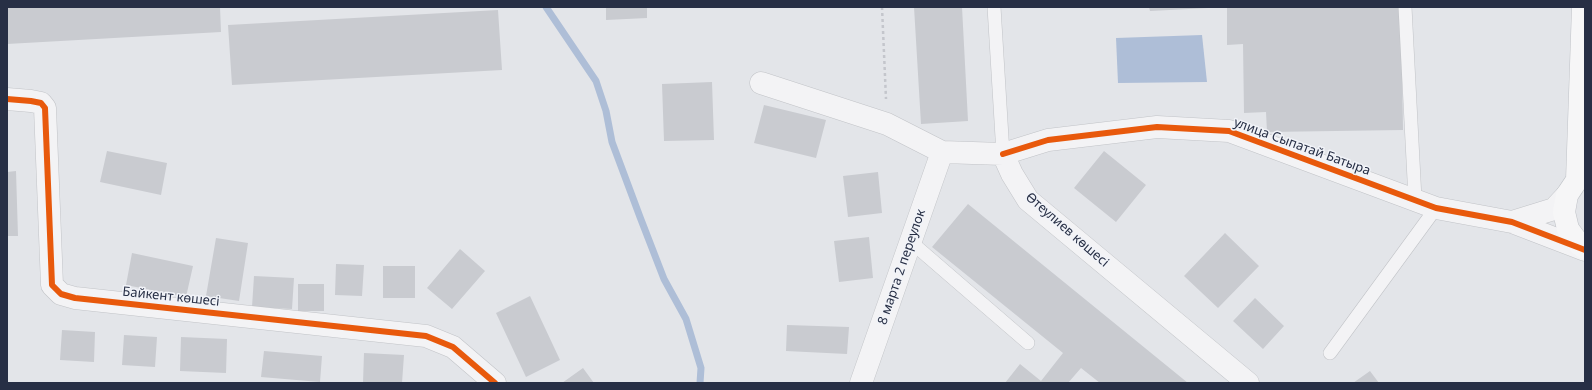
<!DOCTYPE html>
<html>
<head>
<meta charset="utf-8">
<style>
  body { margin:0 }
  #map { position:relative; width:1592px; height:390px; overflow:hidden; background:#e3e5e9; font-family:"Noto Sans",sans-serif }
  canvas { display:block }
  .frame { position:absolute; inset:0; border:8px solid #272f45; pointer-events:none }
</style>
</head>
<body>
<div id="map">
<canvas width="1592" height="390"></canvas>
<div class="frame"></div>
</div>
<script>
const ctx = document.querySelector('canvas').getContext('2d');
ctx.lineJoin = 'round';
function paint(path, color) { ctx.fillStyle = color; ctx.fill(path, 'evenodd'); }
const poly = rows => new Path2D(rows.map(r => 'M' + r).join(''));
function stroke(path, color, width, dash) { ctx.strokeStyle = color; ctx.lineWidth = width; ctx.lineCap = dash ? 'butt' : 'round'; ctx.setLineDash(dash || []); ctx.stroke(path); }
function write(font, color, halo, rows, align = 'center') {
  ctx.font = font + ' "Noto Sans",sans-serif'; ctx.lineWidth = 3; ctx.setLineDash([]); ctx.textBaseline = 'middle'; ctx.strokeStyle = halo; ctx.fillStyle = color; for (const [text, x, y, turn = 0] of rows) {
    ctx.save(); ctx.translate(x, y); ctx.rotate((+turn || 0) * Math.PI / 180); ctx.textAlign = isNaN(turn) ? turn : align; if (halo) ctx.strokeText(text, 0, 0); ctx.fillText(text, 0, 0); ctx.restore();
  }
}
paint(poly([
  [1202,35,1207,82,1118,83,1116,38]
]), '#aebed7');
stroke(poly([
  [546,7,596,81,606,111,612,142,640,217,664,279,686,319,701,368,700,383]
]), '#aebed7', 7);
paint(poly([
  [7,7,220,7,221,32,7,44],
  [606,7,647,7,647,18,606,20],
  [914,7,962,7,968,121,921,124],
  [1149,7,1208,7,1208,8,1150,11],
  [1227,7,1401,7,1403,130,1267,132,1266,112,1244,113,1243,44,1227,45],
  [498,10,502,70,232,85,228,25],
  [712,82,714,140,664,141,662,84],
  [764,105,826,120,816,158,754,143],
  [107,151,167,163,161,195,100,182],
  [1104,151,1146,185,1116,222,1074,188],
  [16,171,18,236,7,236,7,172],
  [878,172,882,213,848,217,843,176],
  [968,204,1188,383,1100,383,1081,368,1068,383,1005,383,1020,364,1041,381,1063,353,932,247],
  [1225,233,1259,266,1218,308,1184,276],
  [869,237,873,278,839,282,834,241],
  [216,238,248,243,239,301,206,296],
  [460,249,485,271,452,309,427,288],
  [132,253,193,266,186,297,126,285],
  [336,264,364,265,362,296,335,295],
  [383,266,415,266,415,298,383,298],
  [254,276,294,278,292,309,252,307],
  [298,284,324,284,324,311,298,311],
  [530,296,560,360,526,377,496,313],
  [1255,298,1284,326,1263,349,1233,321],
  [787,325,849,327,847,354,786,351],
  [62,330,95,332,94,362,60,360],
  [124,335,157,337,155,367,122,365],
  [181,337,227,339,226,373,180,371],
  [264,351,322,356,320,382,261,377],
  [364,353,404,355,402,383,363,383],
  [583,368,594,383,562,383],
  [1370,371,1379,383,1353,383]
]), '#c9cbd0');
const lane = poly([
  [994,7,1003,154],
  [1405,7,1415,199],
  [911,242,1028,343],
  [1330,353,1436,208]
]);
const street = poly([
  [761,83,887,124,942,152,1003,154,1012,174,1028,200,1248,383],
  [7,99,31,101,41,103,45,108,52,285,61,294,75,298,426,336,453,347,495,383],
  [1003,154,1048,140,1157,127,1229,131,1436,208,1512,222,1585,250],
  [1512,222,1554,209,1567,195],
  [861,383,942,152]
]);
const primary = poly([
  [1585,174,1577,180,1567,195,1564,212,1568,229,1579,244,1585,248],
  [1577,180,1583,7]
]);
stroke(lane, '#c1c3c7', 14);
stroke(street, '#c1c3c7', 23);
stroke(primary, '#bfc2c7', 23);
stroke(poly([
  [882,7,886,99]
]), '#c4c6cc', 2.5, [3, 3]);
stroke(lane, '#f3f3f5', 13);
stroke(street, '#f3f3f5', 22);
stroke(primary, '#f6f6f7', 22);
stroke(poly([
  [7,99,31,101,41,103,45,108,52,285,61,294,75,298,426,336,453,347,495,383],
  [1003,154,1048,140,1157,127,1229,131,1436,208,1512,222,1585,250]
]), '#e8590c', 6);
write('13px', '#272f45', '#f1f3f8', [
  ["улица Сыпатай Батыра",1302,147,20],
  ["Өтеулиев көшесі",1067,230,41],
  ["8 марта 2 переулок",902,267,-71],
  ["Байкент көшесі",171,297,6]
]);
</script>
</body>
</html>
